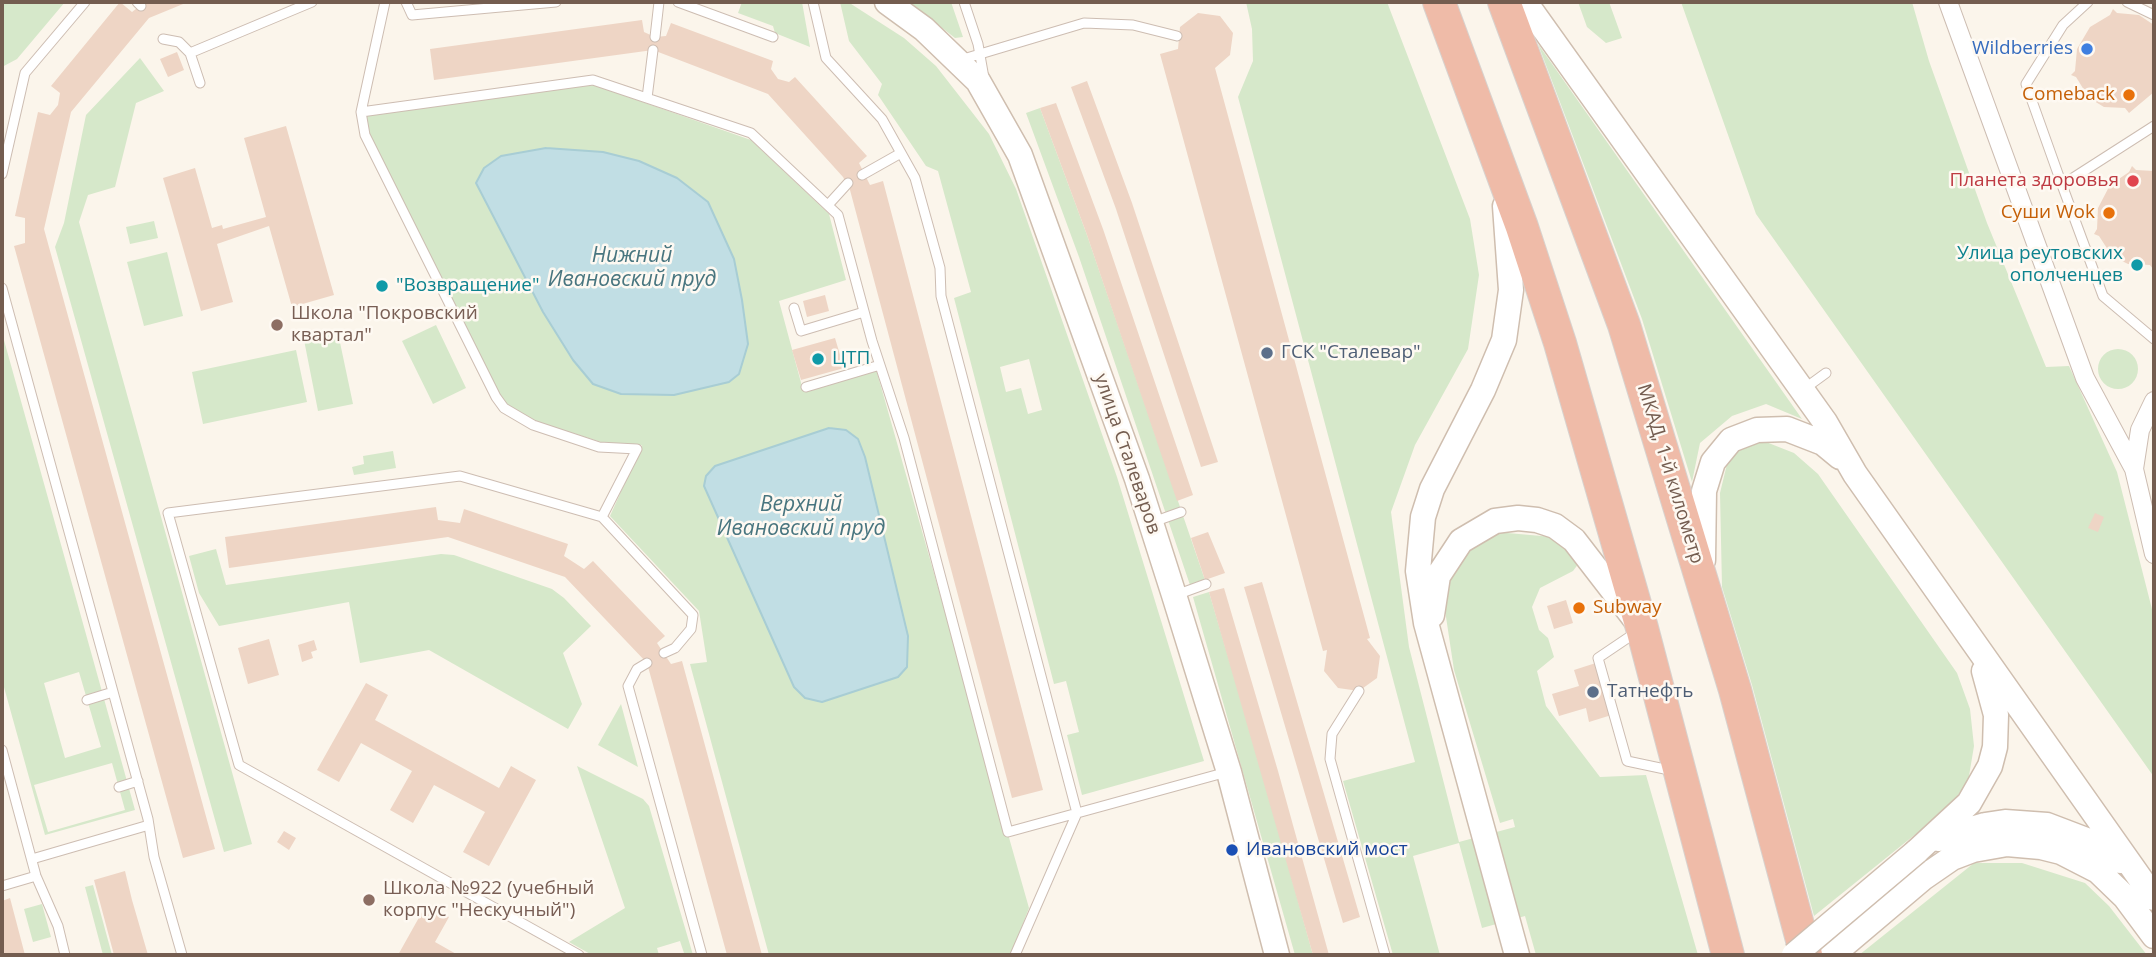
<!DOCTYPE html>
<html>
<head>
<meta charset="utf-8">
<style>
  body { margin:0 }
  #map { position:relative; width:2156px; height:957px; overflow:hidden; background:#fbf5eb; font-family:"Open Sans",sans-serif }
  canvas { display:block }
  .frame { position:absolute; inset:0; border:4px solid #745d50; pointer-events:none }
</style>
</head>
<body>
<div id="map">
<canvas width="2156" height="957"></canvas>
<div class="frame"></div>
</div>
<script>
const ctx = document.querySelector('canvas').getContext('2d');
ctx.lineJoin = 'round';
function paint(path, color) { ctx.fillStyle = color; ctx.fill(path, 'evenodd'); }
const poly = rows => new Path2D(rows.map(r => 'M' + r).join(''));
function stroke(path, color, width, dash) { ctx.strokeStyle = color; ctx.lineWidth = width; ctx.lineCap = dash ? 'butt' : 'round'; ctx.setLineDash(dash || []); ctx.stroke(path); }
function write(font, color, halo, rows, align = 'center') {
  ctx.font = font + ' "Open Sans",sans-serif'; ctx.lineWidth = 5; ctx.setLineDash([]); ctx.textBaseline = 'middle'; ctx.strokeStyle = halo; ctx.fillStyle = color; for (const [text, x, y, turn = 0] of rows) {
    ctx.save(); ctx.translate(x, y); ctx.rotate((+turn || 0) * Math.PI / 180); ctx.textAlign = isNaN(turn) ? turn : align; if (halo) ctx.strokeText(text, 0, 0); ctx.fillText(text, 0, 0); ctx.restore();
  }
}
paint(poly([
  [2,2,65,2,17,59,2,67],
  [742,2,802,2,810,47,775,33,773,26,738,13],
  [840,2,848,2,904,38,936,66,989,134,1016,189,1117,477,1204,761,1082,795,1067,735,1079,732,1066,681,1054,684,954,298,971,292,938,171,926,166,878,95,882,84,849,41],
  [1029,359,1042,410,1028,414,1021,388,1006,392,1000,367],
  [909,2,951,2,963,37,955,38],
  [1246,2,1387,2,1470,219,1479,275,1468,349,1415,445,1391,512,1409,647,1459,842,1515,827,1513,819,1500,823,1454,670,1443,597,1451,574,1471,548,1496,532,1553,537,1579,563,1573,571,1540,588,1532,607,1539,630,1548,638,1554,657,1537,671,1546,706,1600,777,1646,775,1698,955,1536,955,1525,916,1482,928,1459,843,1413,856,1440,955,1393,955,1343,781,1415,762,1238,97,1253,61,1252,29],
  [1578,2,1609,2,1622,38,1606,43,1587,27],
  [1681,2,1912,2,1929,61,1987,223,2046,367,2069,366,2117,472,2154,617,2154,777,1756,214],
  [1538,44,1802,419,1766,404,1732,416,1700,443,1692,482,1642,319],
  [140,58,164,91,136,103,115,187,88,195,79,222,252,844,224,852,55,247,64,223,86,115],
  [594,85,751,140,829,214,846,280,779,301,803,390,876,369,1029,908,1011,955,769,955,690,664,707,662,699,611,610,516,642,445,604,443,534,421,507,405,497,392,369,136,365,114],
  [1040,108,1087,235,1205,580,1190,585,1079,257,1026,113],
  [154,221,158,238,130,244,126,227],
  [167,252,183,316,144,326,127,262],
  [436,325,466,388,433,404,402,341],
  [2,333,135,810,45,835,2,680],
  [79,672,101,747,65,758,44,683],
  [112,763,125,810,48,832,34,785],
  [338,333,353,404,318,411,304,340],
  '2098 369a20 20 0 1 1 40 0a20 20 0 1 1-40 0Z',
  [296,350,307,402,203,424,192,372],
  [1766,442,1794,453,1818,474,1957,673,1970,709,1974,746,1968,782,1948,808,1814,916,1752,685,1722,587,1720,493,1727,464,1745,444],
  [393,451,396,468,354,475,352,467,364,464,363,456],
  [216,549,226,585,441,554,454,555,552,589,564,598,591,626,563,653,582,704,568,729,429,650,360,663,349,602,219,626,199,593,189,556],
  [1209,592,1263,775,1313,955,1295,955,1193,597],
  [621,704,638,767,598,745],
  [577,766,643,799,649,806,693,955,677,955,684,953,680,941,657,948,659,955,592,955,569,942,625,908],
  [1974,863,2022,863,2085,883,2109,906,2147,955,1859,955],
  [93,885,112,955,103,955,85,887],
  [42,904,51,937,33,942,24,909]
]), '#d6e8ca');
const water = poly([
  [546,148,603,152,639,161,677,178,708,202,734,259,742,300,748,344,739,374,729,382,674,395,621,394,593,384,573,360,543,312,476,183,484,168,501,156,546,148],
  [829,428,846,430,858,439,865,457,908,636,907,667,898,677,822,702,805,698,794,687,704,486,706,476,715,466,829,428]
]);
paint(water, '#c1dee4');
stroke(water, '#a8cdd4', 2);
paint(poly([
  [120,2,132,12,145,2,188,2,149,18,71,112,44,229,215,849,183,858,14,246,25,243,25,218,15,216,38,112,50,115,58,105,60,93,51,86],
  [2113,9,2117,13,2139,15,2154,25,2154,92,2129,113,2125,108,2104,107,2089,98,2076,77,2071,75,2075,71,2077,49,2090,27,2110,15],
  [1198,13,1220,16,1233,33,1230,55,1215,68,1370,638,1367,639,1380,656,1377,678,1359,691,1338,688,1324,671,1327,650,1323,651,1160,54,1178,49,1180,27],
  [642,20,644,32,655,37,666,36,671,23,773,61,771,69,778,79,789,82,795,77,867,156,859,163,870,185,883,181,1043,790,1012,798,850,190,843,177,768,94,653,50,434,80,430,49],
  [177,52,184,70,168,77,160,59],
  [1087,81,1132,203,1218,462,1201,467,1116,209,1071,87],
  [1056,103,1103,229,1193,495,1177,501,1087,235,1040,108],
  [286,126,334,295,292,307,269,226,217,244,233,302,201,311,163,178,195,168,212,228,222,225,223,229,266,217,244,138],
  [2132,166,2136,170,2154,171,2153,269,2150,265,2128,264,2112,256,2099,236,2094,234,2097,229,2098,208,2110,185,2129,172],
  [825,295,829,311,807,317,803,301],
  [835,338,844,368,801,380,792,350],
  [436,507,438,520,460,523,464,509,568,544,564,556,584,569,593,561,665,636,657,643,671,664,682,661,762,955,727,955,647,663,565,577,448,537,229,568,225,537],
  [2095,513,2104,517,2098,532,2088,528],
  [1208,532,1225,573,1205,580,1191,538],
  [1262,582,1360,917,1343,923,1244,587],
  [1224,588,1278,771,1329,955,1313,955,1209,592],
  [1566,600,1573,623,1554,629,1547,606],
  [269,639,279,675,248,684,238,648],
  [314,640,317,650,311,652,313,658,302,662,298,645],
  [1602,661,1618,713,1589,722,1586,708,1559,716,1552,694,1579,686,1574,670],
  [366,683,388,695,375,720,499,788,511,766,536,780,489,866,463,852,485,812,434,785,413,823,390,810,412,771,361,743,339,782,317,770],
  [284,831,296,838,289,850,277,842],
  [125,871,132,900,148,955,114,955,94,880],
  [10,898,25,955,2,955,2,901],
  [426,905,449,917,435,942,458,955,398,955]
]), '#eed5c5');
const lane = poly([
  [137,2,141,6],
  [385,2,361,112,365,135,496,397,504,408,533,425,599,447,637,449,602,517],
  [406,2,412,15,556,2],
  [678,2,773,37],
  [813,2,826,58,882,119,915,178,940,268,941,296,1077,813,1015,955],
  [964,2,978,44,984,78],
  [2127,2,2154,15],
  [655,37,659,2],
  [163,39,179,42,190,53,312,2],
  [190,53,200,83],
  [960,60,1084,23,1133,25,1177,36],
  [647,98,653,50],
  [361,112,593,80,751,133,838,215,872,341,904,438,1008,832,1227,772],
  [2154,126,2062,185,2103,296,2154,339],
  [2,174,25,73,85,2],
  [862,175,901,153],
  [2062,185,2026,84,2063,25,2088,2],
  [828,205,848,183],
  [2,288,148,819,154,857,182,955],
  [794,308,801,331,864,312],
  [806,387,880,365],
  [1804,389,1826,373],
  [1153,522,1181,512],
  [1176,595,1206,584],
  [1638,631,1598,658,1627,761,1674,771],
  [647,663,637,669,628,686,702,955],
  [1359,691,1332,734,1330,759,1385,955],
  [87,700,113,692],
  [2,750,36,876,58,926,65,955],
  [119,787,138,781],
  [32,859,149,825],
  [2,886,36,876],
  [579,955,239,765,168,513,460,476,602,517,693,615,691,629,675,648,664,653]
]);
const street = poly([
  [1948,2,2085,378,2134,469],
  [2154,401,2140,430,2134,469,2154,554]
]);
const secondary = poly([
  [887,2,924,29,978,81,1020,155,1137,479,1174,595,1229,772,1277,955],
  [1525,2,1825,422,1855,474,2154,898],
  [1505,206,1511,290,1504,340,1483,390,1432,489,1423,517,1418,571,1426,623,1517,955],
  [1703,560,1704,491,1713,462,1731,440,1757,430,1787,429,1823,443,1840,457],
  [1432,615,1438,576,1461,541,1495,521,1518,518,1537,520,1555,526,1574,540,1635,619],
  [1938,839,1985,825,2005,822,2047,825,2089,841,2121,861],
  [1916,852,1969,803,1990,766,1995,747,1996,715,1984,671],
  [1832,955,1923,878,1952,858,1973,850,2007,844,2041,847,2061,852,2098,871,2125,897,2154,936]
]);
const highway = poly([
  [1439,2,1522,227,1560,343,1642,628,1728,955],
  [1504,2,1624,325,1735,690,1806,955]
]);
stroke(lane, '#cdbdb2', 11);
stroke(street, '#cdbdb2', 20);
stroke(secondary, '#cfbeaf', 27);
stroke(highway, '#d8d2ce', 34);
stroke(lane, '#fff', 9);
stroke(street, '#fff', 18);
stroke(secondary, '#fff', 24);
stroke(highway, '#efbba8', 32);
const secondaryBridge = poly([
  [1794,955,1916,852]
]);
stroke(secondaryBridge, '#cfbeaf', 27, []);
stroke(secondaryBridge, '#fff', 24);
for (const [x, y, r, color] of [
  [2087,49,7,"#3f7fe0"],
  [2129,95,7,"#e8710a"],
  [2133,181,7,"#e0444e"],
  [2109,213,7,"#e8710a"],
  [2137,265,7,"#0f9aa8"],
  [382,286,7,"#0f9aa8"],
  [277,325,7,"#8d6e63"],
  [1267,353,7,"#5c6f8a"],
  [818,359,7,"#0f9aa8"],
  [1579,608,7,"#e8710a"],
  [1593,692,7,"#5c6f8a"],
  [1232,850,7,"#1a4fb4"],
  [369,900,7,"#8d6e63"]
]) { const dot = new Path2D(); dot.arc(x, y, r, 0, 2 * Math.PI); ctx.fillStyle = color; ctx.fill(dot); stroke(dot, '#fef9f2', 2.5); }
write('19px', '#366cbe', '#fef9f2', [
  ["Wildberries",2073,49]
], 'right');
write('19px', '#c56008', '#fef9f2', [
  ["Сomeback",2115,95],
  ["Cуши Wok",2095,213],
  ["Subway",1593,608,"left"]
], 'right');
write('19px', '#be3a42', '#fef9f2', [
  ["Планета здоровья",2119,181]
], 'right');
write('19px', '#0d838f', '#fef9f2', [
  ["Улица реутовских",2123,254,"right"],
  ["ополченцев",2123,276,"right"],
  ["\"Возвращение\"",396,286],
  ["ЦТП",832,359]
], 'left');
write('19px', '#785e54', '#fef9f2', [
  ["Школа \"Покровский",291,314],
  ["квартал\"",291,336],
  ["Школа №922 (учебный",383,889],
  ["корпус \"Нескучный\")",383,911]
], 'left');
write('19px', '#4e5e75', '#fef9f2', [
  ["ГСК \"Сталевар\"",1281,353],
  ["Татнефть",1607,692]
], 'left');
write('19px', '#745d50', '#fef9f2', [
  ["улица Сталеваров",1127,454,71],
  ["МКАД, 1-й километр",1670,474,73]
]);
write('19px', '#164399', '#fef9f2', [
  ["Ивановский мост",1246,850]
], 'left');
write('italic 21px', '#48757f', '#fef9f2', [
  ["Нижний",632,256],
  ["Ивановский пруд",632,280],
  ["Верхний",801,505],
  ["Ивановский пруд",801,529]
]);
</script>
</body>
</html>
